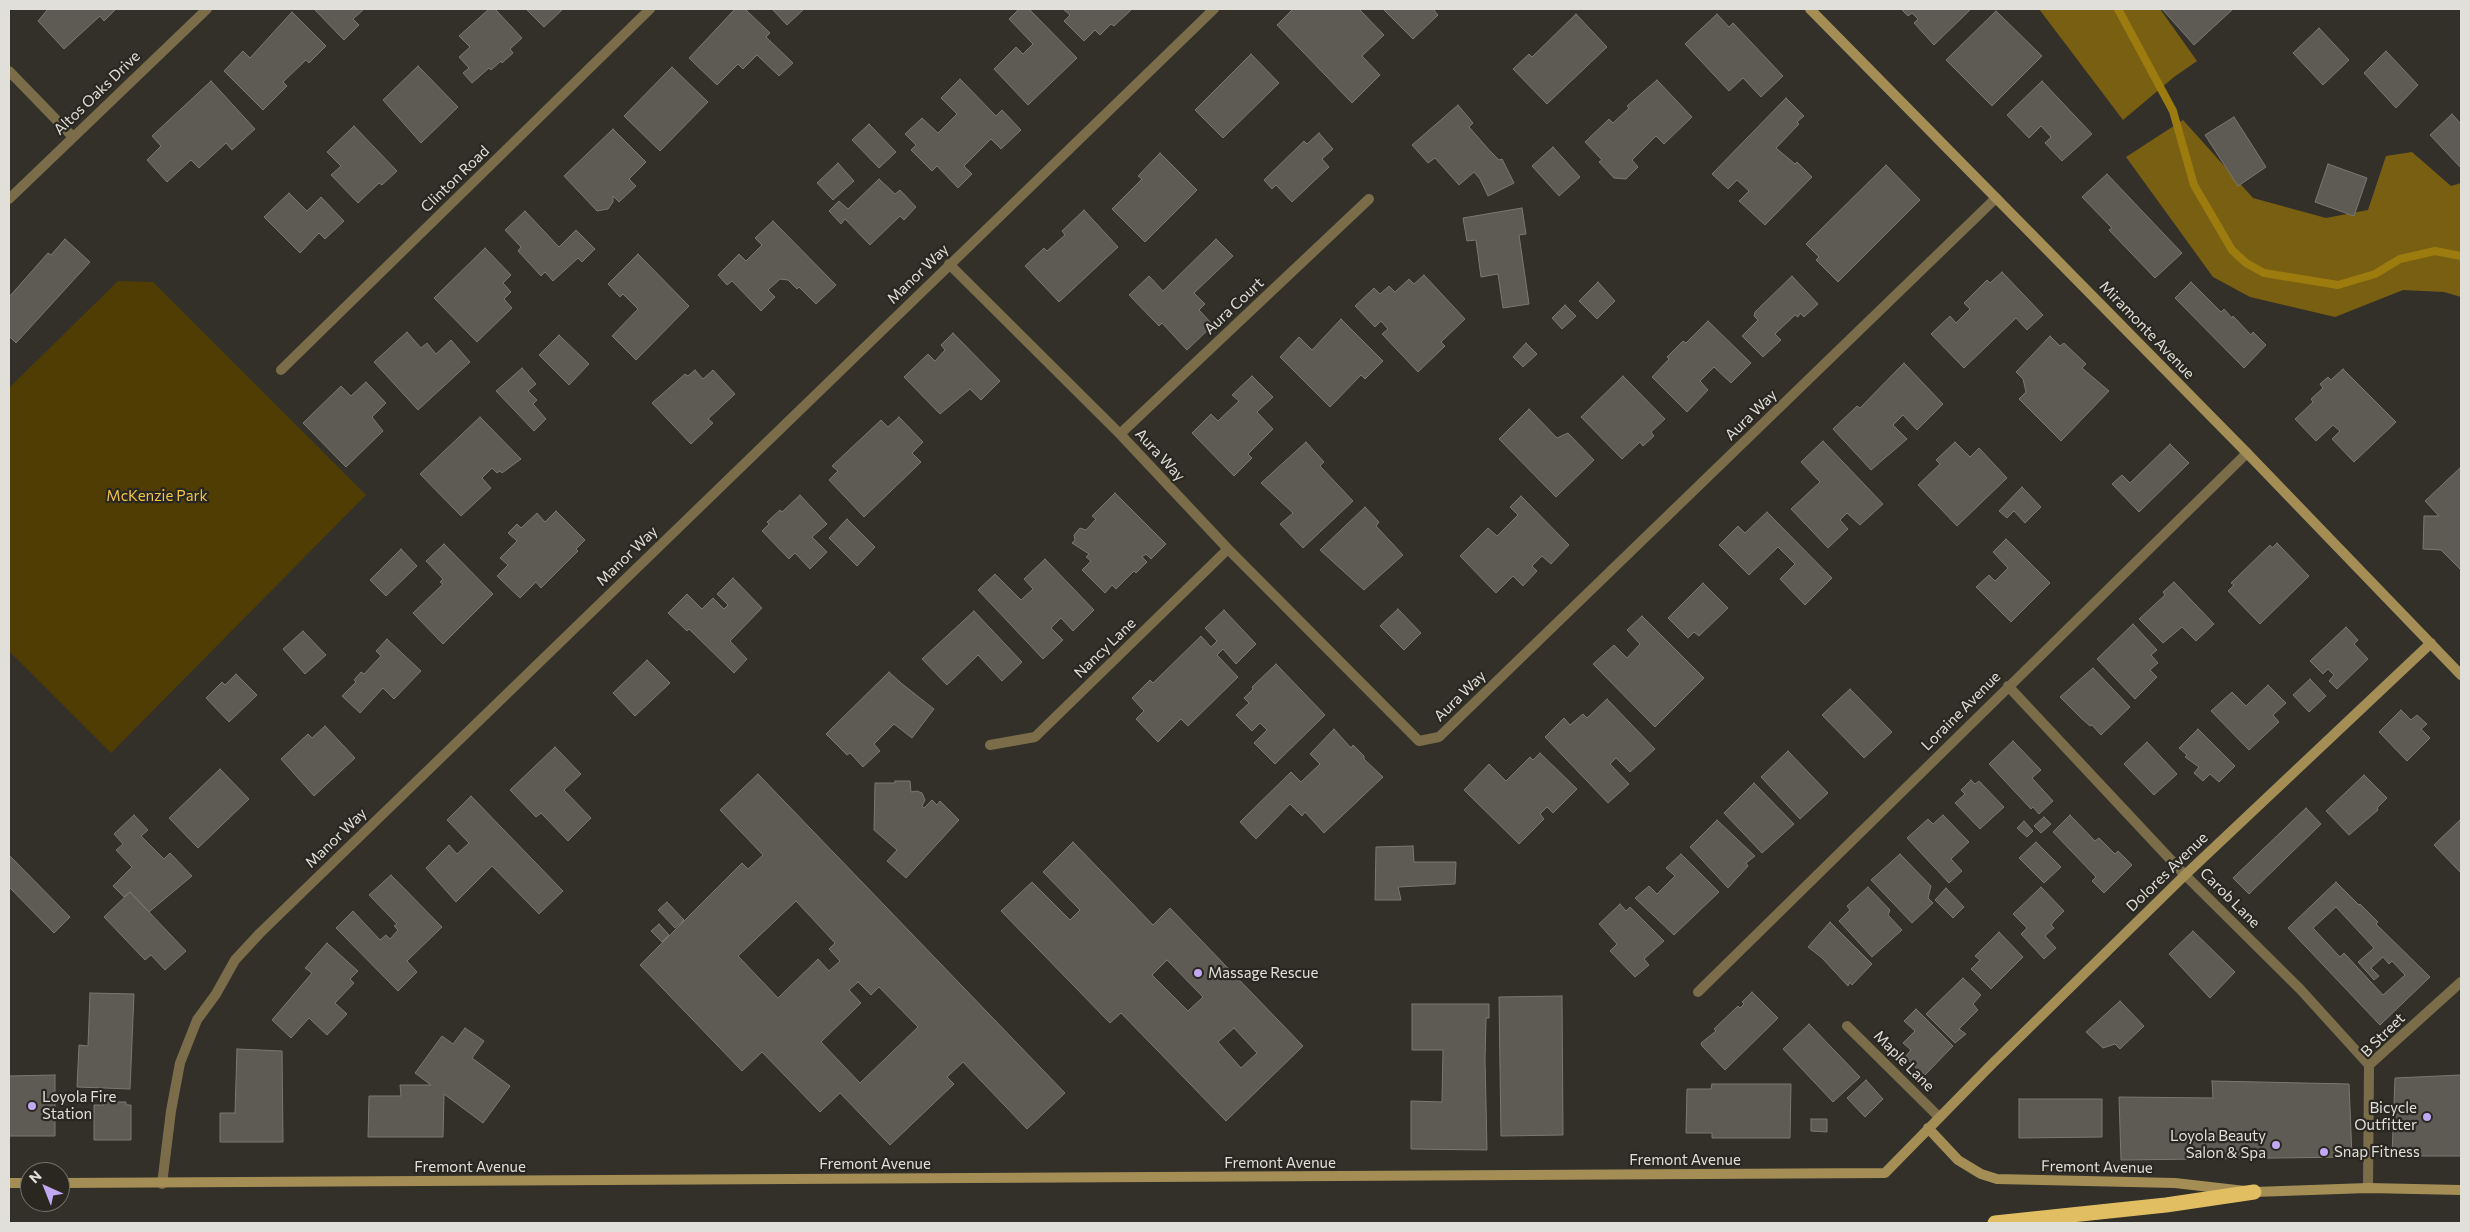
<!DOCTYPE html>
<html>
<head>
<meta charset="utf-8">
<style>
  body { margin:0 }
  #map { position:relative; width:2470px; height:1232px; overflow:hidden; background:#33302a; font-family:Commissioner,sans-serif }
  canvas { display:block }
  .frame { position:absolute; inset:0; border:10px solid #e0dfda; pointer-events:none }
  .north { position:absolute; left:20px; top:1162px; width:50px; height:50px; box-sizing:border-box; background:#292720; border:1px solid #72716a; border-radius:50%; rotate:316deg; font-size:14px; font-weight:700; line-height:20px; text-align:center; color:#e0dfda }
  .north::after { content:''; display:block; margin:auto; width:18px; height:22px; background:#c0a8f3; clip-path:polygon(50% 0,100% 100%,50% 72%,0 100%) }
</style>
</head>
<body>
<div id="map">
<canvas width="2470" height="1232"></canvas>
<div class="frame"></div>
<div class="north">N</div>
</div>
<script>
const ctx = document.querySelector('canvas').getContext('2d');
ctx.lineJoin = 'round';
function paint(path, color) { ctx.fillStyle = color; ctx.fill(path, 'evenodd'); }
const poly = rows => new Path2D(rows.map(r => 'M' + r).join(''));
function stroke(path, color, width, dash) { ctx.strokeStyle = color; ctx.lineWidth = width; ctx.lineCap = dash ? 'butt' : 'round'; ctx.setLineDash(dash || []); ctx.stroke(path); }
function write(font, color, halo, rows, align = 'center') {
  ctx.font = font + ' Commissioner,sans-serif'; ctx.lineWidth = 4.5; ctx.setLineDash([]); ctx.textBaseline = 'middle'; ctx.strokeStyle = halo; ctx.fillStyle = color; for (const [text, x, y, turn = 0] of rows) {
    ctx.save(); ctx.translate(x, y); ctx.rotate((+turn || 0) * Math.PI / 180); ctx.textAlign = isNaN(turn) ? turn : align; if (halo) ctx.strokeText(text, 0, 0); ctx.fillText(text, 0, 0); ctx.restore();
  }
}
paint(poly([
  [118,281,153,282,366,495,111,753,9,651,9,388]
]), '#503d04');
paint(poly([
  [2039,9,2160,9,2197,61,2174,77,2123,120],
  [2183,120,2253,198,2326,218,2368,210,2386,156,2412,152,2451,186,2461,183,2461,297,2444,292,2403,290,2335,317,2250,297,2213,277,2126,157]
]), '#795f12');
stroke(poly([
  [2118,9,2173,111,2194,185,2232,250,2246,263,2264,273,2338,285,2375,274,2400,259,2435,251,2461,256]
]), '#9c7b0f', 8);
const building = poly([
  [48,9,116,9,104,21,100,16,64,49,38,21,48,9],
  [314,9,364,9,353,19,359,25,344,40,314,9],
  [489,9,495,9,522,38,510,49,513,53,502,63,501,61,491,70,489,68,472,83,463,73,469,68,459,57,470,47,459,36,489,9],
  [526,9,563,9,544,27,526,9],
  [735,9,745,9,770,33,766,37,793,63,779,76,757,55,743,69,738,64,717,85,689,58,735,9],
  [772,9,804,9,787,25,772,9],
  [1019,9,1029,9,1077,58,1028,105,994,69,1016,47,1023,54,1033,44,1009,19,1019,9],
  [1063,9,1130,9,1131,10,1114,26,1111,24,1100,35,1095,30,1084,41,1064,21,1070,15,1063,9],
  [1293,9,1359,9,1384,35,1362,56,1380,75,1352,103,1277,25,1293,9],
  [1383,9,1433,9,1438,15,1413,39,1383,9],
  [1901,9,1971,9,1934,45,1914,23,1918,19,1912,13,1908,16,1901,9],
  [2162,9,2233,9,2194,45,2162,9],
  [1996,11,2042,56,1992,106,1946,60,1996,11],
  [292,12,326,46,309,63,306,60,283,82,287,86,263,110,224,71,243,51,250,58,292,12],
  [1576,14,1607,47,1547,104,1513,69,1529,54,1532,57,1576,14],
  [1717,14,1729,27,1733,23,1783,76,1761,97,1743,78,1729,91,1685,44,1717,14],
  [2319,28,2349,60,2323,85,2293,53,2319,28],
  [2386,51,2418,85,2396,108,2364,73,2386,51],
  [1251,54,1279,83,1223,138,1195,110,1251,54],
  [418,66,458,107,421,143,383,100,418,66],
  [672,67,708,102,660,151,624,116,672,67],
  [960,79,996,116,1002,110,1021,130,1001,149,991,139,964,166,972,174,958,188,937,166,932,171,911,150,916,145,905,134,922,118,938,133,957,114,941,98,960,79],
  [1657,80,1692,117,1664,144,1656,136,1632,160,1638,167,1626,179,1614,178,1599,162,1602,160,1585,142,1609,119,1613,123,1629,108,1627,106,1657,80],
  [211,81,255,129,232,150,226,143,199,168,191,160,167,182,147,160,161,146,152,136,211,81],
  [2042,81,2092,134,2062,161,2045,143,2051,137,2041,126,2029,138,2007,115,2042,81],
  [1786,98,1804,116,1797,122,1799,124,1776,148,1795,164,1797,162,1812,177,1765,225,1739,201,1749,191,1737,180,1728,189,1712,174,1786,98],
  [1458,105,1473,123,1469,127,1490,151,1499,160,1502,159,1514,183,1488,196,1480,179,1474,172,1459,185,1435,158,1428,163,1412,145,1458,105],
  [2452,114,2461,124,2461,168,2430,135,2452,114],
  [2234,117,2266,167,2238,186,2205,135,2234,117],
  [869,124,896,152,879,168,852,140,869,124],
  [354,126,397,171,382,185,379,183,358,203,331,175,341,166,327,152,354,126],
  [613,129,646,162,629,179,636,186,619,202,613,196,613,202,608,209,597,211,564,176,613,129],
  [1319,133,1333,149,1322,159,1329,167,1292,202,1276,185,1272,189,1264,180,1304,141,1307,144,1319,133],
  [1553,147,1580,177,1559,196,1532,166,1553,147],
  [1160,153,1197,190,1145,242,1112,209,1142,179,1138,176,1160,153],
  [838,163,854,181,833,200,817,183,838,163],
  [2328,164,2367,178,2354,216,2315,202,2328,164],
  [1886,165,1920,200,1838,282,1816,260,1819,257,1806,244,1886,165],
  [2107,174,2182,253,2155,278,2109,230,2112,228,2082,197,2107,174],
  [879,179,895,194,900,190,916,207,904,220,900,216,870,245,845,219,841,224,829,211,839,201,848,209,879,179],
  [289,193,307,211,321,197,344,221,325,239,319,233,300,253,264,217,289,193],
  [1522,208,1526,234,1519,235,1529,304,1503,308,1498,274,1481,277,1476,240,1467,241,1463,218,1522,208],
  [1084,210,1118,247,1059,302,1025,266,1044,248,1047,251,1065,235,1062,231,1084,210],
  [525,211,559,247,576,230,595,249,582,262,578,258,553,281,545,272,541,276,518,251,521,247,505,230,525,211],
  [773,221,836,285,816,304,799,287,797,289,788,280,780,279,768,290,775,297,761,311,732,281,727,285,718,275,739,254,746,261,762,245,755,238,773,221],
  [65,239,90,262,16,343,9,336,9,297,48,253,51,255,65,239],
  [1216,239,1233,256,1194,293,1205,304,1199,310,1213,325,1187,350,1162,323,1159,326,1129,295,1149,276,1163,291,1216,239],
  [485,248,511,275,503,283,511,292,504,299,512,308,477,342,434,298,485,248],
  [638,254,689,306,636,360,612,336,638,309,623,294,620,297,608,284,638,254],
  [2002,272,2043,315,2027,330,2016,318,1964,368,1931,334,1950,316,1956,323,1970,309,1964,303,1987,280,1990,283,2002,272],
  [1424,275,1465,319,1441,342,1445,346,1418,372,1382,334,1388,329,1381,321,1375,327,1355,306,1374,288,1380,294,1389,286,1395,292,1409,279,1414,284,1424,275],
  [1792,276,1818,304,1804,317,1800,313,1798,317,1795,315,1775,334,1781,340,1763,357,1742,336,1758,320,1754,316,1755,312,1792,276],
  [1598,282,1615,301,1597,319,1579,301,1598,282],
  [2191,282,2221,312,2224,309,2232,318,2233,316,2251,335,2253,332,2266,345,2244,368,2175,298,2191,282],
  [1565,305,1576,316,1562,329,1552,318,1565,305],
  [1341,319,1383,361,1365,379,1361,375,1330,407,1280,357,1299,337,1312,350,1341,319],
  [1708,321,1751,363,1731,383,1714,367,1700,381,1708,390,1687,412,1652,377,1669,359,1667,357,1683,341,1686,343,1708,321],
  [407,332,421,348,427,343,436,354,451,340,470,362,418,410,374,362,407,332],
  [953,333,1000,381,981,400,970,389,940,414,904,377,928,354,935,361,945,350,941,345,953,333],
  [559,335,589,364,569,385,539,355,559,335],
  [2050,336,2060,346,2064,343,2086,364,2082,368,2109,391,2061,441,2019,399,2026,392,2023,379,2016,372,2050,336],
  [1526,343,1537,354,1523,367,1513,357,1526,343],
  [1904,363,1943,404,1917,430,1903,415,1893,425,1907,439,1871,470,1833,429,1857,406,1860,408,1904,363],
  [522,368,536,384,528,391,537,400,533,404,546,419,534,431,496,391,522,368],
  [2343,369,2396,422,2354,462,2332,439,2340,431,2333,425,2316,441,2295,419,2313,402,2311,399,2323,388,2320,384,2328,377,2331,380,2343,369],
  [695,370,703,379,713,370,735,394,708,419,713,423,691,444,652,403,685,374,688,376,695,370],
  [1252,376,1273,397,1257,412,1273,429,1248,454,1252,458,1234,476,1192,433,1211,414,1218,421,1239,401,1232,395,1252,376],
  [1623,376,1665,419,1651,432,1654,436,1643,446,1640,442,1622,459,1581,417,1623,376],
  [366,382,386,403,372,417,383,431,346,467,303,423,341,386,351,396,366,382],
  [1529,409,1557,438,1568,433,1594,460,1556,497,1499,439,1529,409],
  [480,417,521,459,502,473,500,471,497,473,492,468,482,478,491,488,461,516,420,474,480,417],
  [899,417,923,442,912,453,921,462,864,517,829,480,838,471,832,466,881,420,888,427,899,417],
  [1823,441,1883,504,1860,525,1847,513,1840,520,1848,529,1828,548,1791,509,1820,482,1801,462,1823,441],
  [1306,442,1324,462,1320,466,1353,501,1303,548,1280,524,1293,513,1261,483,1306,442],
  [1955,442,1970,457,1979,448,2007,478,1957,526,1918,485,1940,464,1936,460,1955,442],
  [2170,444,2189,463,2139,512,2112,484,2122,475,2130,483,2170,444],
  [2461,467,2461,570,2441,550,2423,549,2424,516,2439,516,2425,501,2461,467],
  [2022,487,2041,507,2025,523,2014,511,2007,518,1999,511,2022,487],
  [1115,493,1166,544,1151,559,1146,554,1142,557,1147,562,1136,573,1134,571,1116,589,1112,585,1105,593,1082,570,1091,561,1086,557,1089,554,1072,543,1075,540,1074,535,1080,528,1086,530,1096,519,1092,516,1115,493],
  [800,495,827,524,812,537,827,552,810,569,795,553,789,559,762,531,769,524,767,522,780,510,782,512,800,495],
  [1521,496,1569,545,1551,564,1542,556,1532,566,1537,571,1523,586,1513,576,1496,593,1460,556,1488,528,1497,536,1518,515,1510,507,1521,496],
  [1365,507,1379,522,1376,526,1403,555,1364,590,1320,550,1365,507],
  [556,511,585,540,576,549,578,551,541,588,536,582,520,598,497,576,508,565,500,558,517,541,508,533,517,524,521,528,537,513,545,522,556,511],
  [1767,512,1832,578,1805,605,1780,579,1795,564,1778,547,1749,575,1719,545,1738,526,1745,533,1767,512],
  [847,519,875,547,857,566,829,538,847,519],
  [2006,539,2050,583,2011,622,1976,587,1989,575,1995,581,2008,568,1993,552,2006,539],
  [2277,543,2309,576,2260,624,2228,591,2234,585,2231,583,2270,545,2272,548,2277,543],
  [444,544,493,594,443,644,413,613,443,584,440,582,443,579,426,561,444,544],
  [401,549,417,566,386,596,370,580,401,549],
  [1045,559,1094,610,1073,631,1061,618,1051,628,1063,640,1043,659,978,590,995,574,1021,600,1033,589,1024,579,1045,559],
  [733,578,762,608,730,641,747,659,734,673,689,629,687,631,668,613,687,594,702,609,713,598,724,609,728,605,717,594,733,578],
  [2174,582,2214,624,2196,641,2182,627,2163,643,2139,619,2165,595,2163,592,2174,582],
  [1703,583,1728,608,1699,636,1694,632,1688,638,1668,618,1703,583],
  [1398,609,1421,633,1404,650,1380,626,1398,609],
  [1224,610,1256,644,1236,664,1223,649,1217,655,1238,677,1188,726,1181,719,1158,742,1136,719,1144,711,1132,698,1150,680,1153,683,1201,636,1211,647,1217,641,1205,628,1224,610],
  [974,611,1022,662,1002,681,978,655,947,685,922,659,974,611],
  [1642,616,1704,678,1655,727,1593,664,1614,645,1627,658,1640,644,1627,630,1642,616],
  [2133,624,2157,650,2151,655,2158,663,2150,670,2157,677,2135,699,2097,659,2133,624],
  [2346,627,2358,640,2354,644,2368,659,2337,689,2329,681,2334,675,2328,669,2323,674,2310,661,2346,627],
  [303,631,326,655,305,674,283,649,303,631],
  [387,639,421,671,394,699,383,688,360,713,342,696,356,682,354,680,361,672,364,674,381,656,376,651,387,639],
  [647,660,670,683,635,716,613,693,647,660],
  [1276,664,1325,715,1275,764,1254,743,1267,730,1260,723,1252,731,1236,715,1249,703,1244,698,1253,689,1252,687,1276,664],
  [2093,668,2130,707,2101,735,2092,725,2090,726,2081,718,2060,697,2093,668],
  [889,672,901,683,934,709,912,738,894,724,874,744,880,751,863,767,850,753,847,755,826,734,889,672],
  [236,674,257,695,229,722,206,698,222,682,225,685,236,674],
  [2310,679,2326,696,2309,712,2293,695,2310,679],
  [2268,685,2286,703,2273,715,2279,722,2249,750,2211,711,2232,692,2246,706,2268,685],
  [1850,689,1892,732,1864,758,1822,715,1850,689],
  [1607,699,1655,749,1630,772,1616,758,1610,764,1629,784,1608,803,1545,737,1564,718,1570,725,1583,714,1587,718,1607,699],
  [2401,710,2411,720,2417,715,2427,724,2421,729,2430,738,2407,761,2379,732,2401,710],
  [325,726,355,758,314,796,281,759,308,734,312,738,325,726],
  [1334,729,1351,748,1353,745,1364,756,1364,759,1383,777,1324,833,1305,812,1302,816,1290,804,1256,839,1240,822,1291,772,1301,782,1320,764,1310,754,1334,729],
  [2198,729,2235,766,2219,782,2210,774,2203,781,2194,773,2199,767,2185,757,2187,755,2179,748,2198,729],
  [2013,741,2041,770,2032,778,2053,801,2039,814,2033,807,2031,809,1989,764,2013,741],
  [2147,742,2177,774,2154,795,2124,764,2147,742],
  [555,747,581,774,564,790,591,818,568,841,541,813,536,817,510,790,555,747],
  [1788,751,1828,793,1800,819,1761,777,1788,751],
  [1540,753,1577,789,1553,813,1547,807,1540,814,1544,819,1519,844,1464,790,1489,764,1506,781,1530,757,1533,760,1540,753],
  [220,769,249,799,198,848,169,818,220,769],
  [758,774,1065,1093,1027,1129,963,1062,947,1077,954,1084,890,1145,840,1093,820,1112,762,1052,742,1071,640,965,742,863,748,869,763,855,720,810,758,774],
  [796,901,835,943,829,949,840,961,829,971,818,959,778,998,738,956,796,901],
  [858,982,871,995,879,987,918,1027,860,1083,821,1042,861,1003,849,990,858,982],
  [2364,775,2387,798,2377,808,2378,810,2349,835,2326,811,2364,775],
  [1971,780,1975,784,1979,781,2004,807,1980,829,1955,803,1965,794,1961,790,1971,780],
  [895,781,910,781,911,792,917,791,922,793,925,800,922,806,924,808,932,800,937,805,940,801,959,820,906,878,887,861,897,850,874,830,875,783,895,783,895,781],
  [1754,783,1794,824,1762,853,1724,813,1754,783],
  [471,796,563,891,539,914,492,866,456,902,426,868,449,845,457,854,469,843,447,820,471,796],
  [2306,808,2321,824,2249,894,2233,878,2306,808],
  [134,815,148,830,141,836,164,859,170,853,192,876,149,912,130,892,124,897,113,886,132,867,116,850,123,844,114,834,134,815],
  [1943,815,1969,842,1951,859,1962,871,1949,883,1907,838,1928,819,1933,824,1943,815],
  [2070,815,2095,841,2099,838,2115,854,2118,851,2132,865,2104,893,2092,881,2096,877,2053,832,2070,815],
  [2044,817,2051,824,2041,833,2034,826,2044,817],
  [2461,819,2461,873,2434,845,2461,819],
  [1717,820,1755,856,1746,863,1748,866,1728,888,1690,847,1717,820],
  [2024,821,2033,831,2027,837,2017,828,2024,821],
  [1073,842,1153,925,1170,908,1303,1046,1226,1121,1121,1013,1110,1023,1001,911,1032,882,1070,920,1080,910,1043,872,1073,842],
  [1167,960,1203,997,1188,1011,1152,975,1167,960],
  [1234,1028,1257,1053,1241,1068,1218,1042,1234,1028],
  [2036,842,2061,867,2044,883,2019,858,2036,842],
  [1413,846,1414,862,1456,862,1455,884,1398,887,1401,900,1375,900,1376,847,1413,846],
  [1681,854,1719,892,1674,935,1635,898,1649,886,1657,894,1675,876,1666,868,1681,854],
  [1900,854,1931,886,1928,898,1933,903,1912,923,1871,880,1900,854],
  [9,855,70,917,54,933,9,887,9,855],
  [391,875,442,927,407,961,417,972,398,991,336,928,353,911,380,940,386,935,390,939,398,930,394,926,397,924,369,895,391,875],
  [2336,882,2359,905,2360,904,2378,922,2376,924,2430,977,2380,1025,2288,928,2336,882],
  [2336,907,2374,948,2358,962,2374,980,2379,976,2371,968,2383,957,2389,964,2392,961,2405,975,2383,995,2344,953,2340,957,2313,928,2336,907],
  [1868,887,1890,910,1888,915,1902,930,1872,957,1839,921,1850,910,1847,906,1868,887],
  [2041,887,2064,911,2054,921,2051,925,2054,928,2045,936,2056,948,2044,959,2021,934,2027,928,2013,914,2041,887],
  [1946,888,1964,907,1953,918,1935,900,1946,888],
  [130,892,186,951,165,970,151,955,145,960,104,917,130,892],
  [667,902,684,920,675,928,658,910,667,902],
  [1620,904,1626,911,1630,907,1664,941,1644,959,1649,965,1635,977,1610,951,1617,944,1599,924,1620,904],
  [1830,922,1872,964,1852,985,1850,982,1848,986,1822,958,1808,947,1830,922],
  [659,924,669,935,662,942,651,931,659,924],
  [2193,931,2235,972,2210,998,2169,954,2193,931],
  [1999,932,2023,957,1991,989,1971,969,1980,960,1975,956,1999,932],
  [327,943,358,971,350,979,354,983,335,1003,347,1014,327,1035,309,1018,291,1038,272,1020,312,973,305,968,327,943],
  [1963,978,1981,995,1973,1004,1978,1010,1959,1029,1966,1034,1955,1043,1926,1014,1963,978],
  [1752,992,1778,1018,1725,1070,1702,1046,1701,1043,1716,1031,1714,1029,1738,1006,1740,1008,1744,1004,1742,1002,1752,992],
  [90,993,134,994,130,1089,77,1087,79,1045,88,1046,90,993],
  [1562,996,1563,1135,1501,1136,1499,997,1562,996],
  [2120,1001,2144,1026,2120,1049,2115,1044,2103,1048,2086,1032,2120,1001],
  [1412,1004,1489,1004,1489,1018,1486,1018,1485,1059,1487,1150,1411,1149,1411,1101,1442,1102,1443,1050,1412,1050,1412,1004],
  [1916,1009,1953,1046,1924,1076,1905,1057,1911,1050,1903,1043,1915,1031,1904,1021,1916,1009],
  [1809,1024,1860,1077,1833,1102,1783,1049,1809,1024],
  [465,1028,484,1041,472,1058,510,1086,483,1123,444,1094,443,1137,368,1137,369,1096,401,1096,400,1085,431,1085,415,1073,442,1036,453,1044,465,1028],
  [237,1049,282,1051,283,1142,220,1142,220,1113,235,1113,237,1049],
  [55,1075,55,1136,9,1136,9,1076,55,1075],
  [2461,1075,2461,1156,2392,1156,2395,1078,2461,1075],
  [1866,1080,1883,1099,1865,1117,1847,1098,1866,1080],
  [2212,1081,2349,1084,2352,1157,2121,1160,2119,1097,2213,1098,2212,1081],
  [1712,1084,1791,1084,1790,1138,1712,1138,1712,1133,1686,1133,1687,1089,1711,1089,1712,1084],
  [2019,1099,2102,1099,2102,1137,2019,1138,2019,1099],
  [104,1102,126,1102,126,1105,131,1105,131,1140,94,1140,94,1105,104,1105,104,1102],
  [1811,1119,1827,1119,1827,1132,1811,1131,1811,1119]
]);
paint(building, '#5e5b54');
stroke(building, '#7b7871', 1);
stroke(poly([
  [9,71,73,137],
  [9,199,207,9],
  [949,264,1120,434,1228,549,1419,741,1439,737,1996,198],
  [281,370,650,9],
  [1120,434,1369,199],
  [2008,686,2185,875,2300,989,2369,1065],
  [990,745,1035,737,1228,549],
  [1698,992,2247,453],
  [1847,1026,1939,1117],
  [162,1184,171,1111,180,1063,197,1020,216,994,235,960,260,933,1214,9],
  [2368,1188,2369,1065,2461,982]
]), '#7b6d4a', 10);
stroke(poly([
  [1810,9,2247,453,2461,675],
  [1928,1128,1958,1160,1981,1174,1997,1179,2175,1183,2254,1192,2368,1188,2461,1190],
  [9,1183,30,1183],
  [60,1183,1885,1173,1992,1064,2185,875,2431,643]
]), '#a48e55', 10);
stroke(poly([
  [1995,1223,2166,1205,2254,1192]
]), '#e1be62', 15);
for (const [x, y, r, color] of [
  [1198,973,5,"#c0a8f3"],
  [32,1106,5,"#c0a8f3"],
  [2427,1117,5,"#c0a8f3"],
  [2276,1145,5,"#c0a8f3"],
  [2324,1152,5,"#c0a8f3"]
]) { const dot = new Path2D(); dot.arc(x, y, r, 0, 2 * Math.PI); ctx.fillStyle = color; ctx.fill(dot); stroke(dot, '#292720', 2); }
write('15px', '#e0dfda', '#292720', [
  ["Altos Oaks Drive",97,93,-44],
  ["Clinton Road",455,179,-44],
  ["Manor Way",918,274,-44],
  ["Aura Court",1234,306,-43],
  ["Miramonte Avenue",2147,330,46],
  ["Aura Way",1751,415,-44],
  ["Aura Way",1160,455,47],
  ["Manor Way",627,556,-44],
  ["Nancy Lane",1105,648,-44],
  ["Aura Way",1460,696,-44],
  ["Loraine Avenue",1961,711,-45],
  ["Manor Way",336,838,-44],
  ["Dolores Avenue",2167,872,-44],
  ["Carob Lane",2230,898,45],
  ["B Street",2383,1035,-45],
  ["Maple Lane",1904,1061,45],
  ["Fremont Avenue",1685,1160],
  ["Fremont Avenue",1280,1163],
  ["Fremont Avenue",875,1164],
  ["Fremont Avenue",470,1167],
  ["Fremont Avenue",2097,1167,1]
]);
write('15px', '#f0c343', '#292720', [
  ["McKenzie Park",157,496]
]);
write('15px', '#e0dfda', '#292720', [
  ["Massage Rescue",1208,973],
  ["Loyola Fire",42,1097],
  ["Station",42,1114],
  ["Bicycle",2417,1108,"right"],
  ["Outfitter",2417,1125,"right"],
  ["Loyola Beauty",2266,1136,"right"],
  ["Salon & Spa",2266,1153,"right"],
  ["Snap Fitness",2334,1152]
], 'left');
</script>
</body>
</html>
